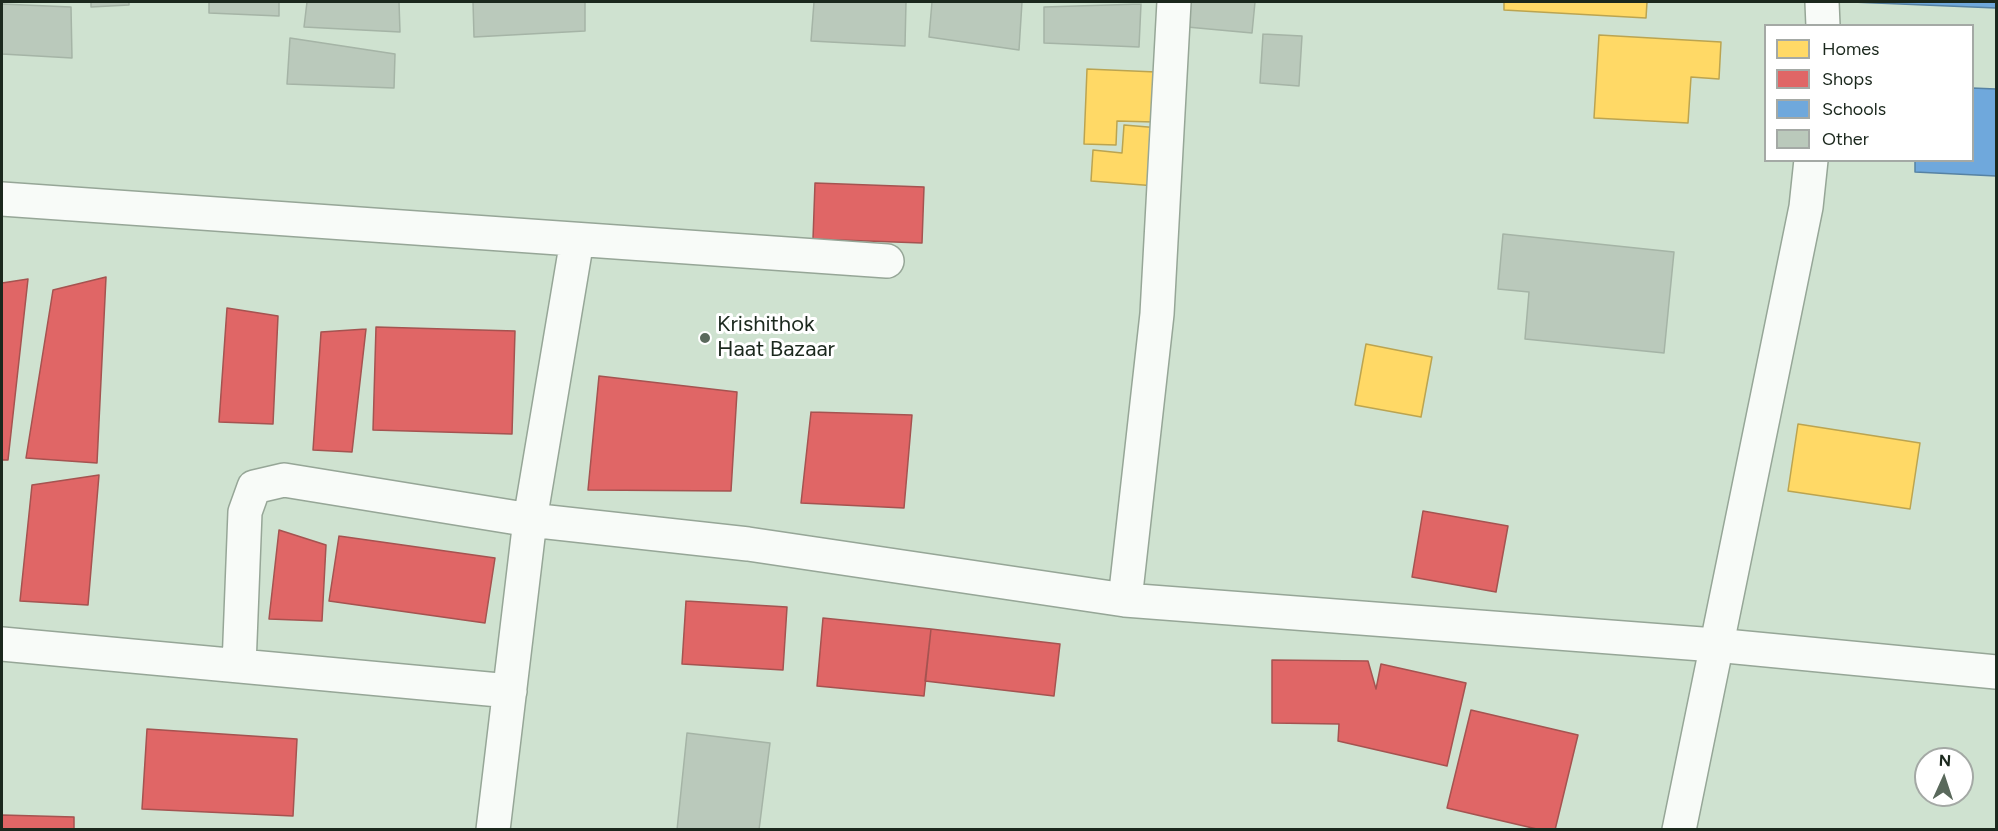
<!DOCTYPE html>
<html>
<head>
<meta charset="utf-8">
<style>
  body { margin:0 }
  #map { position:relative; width:1998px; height:831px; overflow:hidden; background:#cfe2d0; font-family:Figtree,sans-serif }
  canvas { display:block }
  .frame { position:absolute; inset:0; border:3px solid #1b281d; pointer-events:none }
  .legend { position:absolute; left:1764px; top:24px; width:210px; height:138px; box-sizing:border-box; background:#fff; border:2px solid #a4a9a5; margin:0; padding:8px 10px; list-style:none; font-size:18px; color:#1b281d }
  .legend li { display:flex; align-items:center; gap:12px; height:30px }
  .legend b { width:30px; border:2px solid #a4a9a5 }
  .north { position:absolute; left:1914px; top:747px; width:60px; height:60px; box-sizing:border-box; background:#fff; border:2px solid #a4a9a5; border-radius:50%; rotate:3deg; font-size:16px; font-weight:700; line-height:24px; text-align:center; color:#1b281d }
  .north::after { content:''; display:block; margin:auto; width:21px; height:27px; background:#5a695c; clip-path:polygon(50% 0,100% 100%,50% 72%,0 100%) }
</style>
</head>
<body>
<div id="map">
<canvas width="1998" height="831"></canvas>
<div class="frame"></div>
<ul class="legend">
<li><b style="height:16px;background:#ffd966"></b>Homes</li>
<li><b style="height:16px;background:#e06666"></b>Shops</li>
<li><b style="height:16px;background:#6fa8dc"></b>Schools</li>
<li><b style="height:16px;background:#bac9bb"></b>Other</li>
</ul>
<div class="north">N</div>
</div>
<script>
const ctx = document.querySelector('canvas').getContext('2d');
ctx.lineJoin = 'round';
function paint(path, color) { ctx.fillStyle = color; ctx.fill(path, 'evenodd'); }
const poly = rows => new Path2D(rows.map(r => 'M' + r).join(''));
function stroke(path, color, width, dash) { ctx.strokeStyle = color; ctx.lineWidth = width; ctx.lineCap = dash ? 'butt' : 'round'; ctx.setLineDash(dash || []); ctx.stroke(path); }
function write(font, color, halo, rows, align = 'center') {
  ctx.font = font + ' Figtree,sans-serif'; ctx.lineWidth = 6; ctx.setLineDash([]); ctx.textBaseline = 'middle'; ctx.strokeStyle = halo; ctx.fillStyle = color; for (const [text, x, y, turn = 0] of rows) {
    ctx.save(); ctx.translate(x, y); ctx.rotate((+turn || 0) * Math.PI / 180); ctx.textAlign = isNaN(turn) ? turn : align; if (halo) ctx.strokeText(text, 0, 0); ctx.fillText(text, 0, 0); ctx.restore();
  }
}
const homes = poly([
  [1504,2,1647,2,1646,18,1504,10,1504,2],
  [1599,35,1721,42,1719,79,1691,77,1688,123,1594,118,1599,35],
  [1087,69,1156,72,1154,122,1117,121,1116,145,1084,144,1087,69],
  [1124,125,1160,128,1156,186,1091,181,1093,150,1122,153,1124,125],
  [1366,344,1432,357,1421,417,1355,405,1366,344],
  [1798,424,1920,443,1910,509,1788,491,1798,424]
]);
paint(homes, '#ffd966');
stroke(homes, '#bba450', 1.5);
const shops = poly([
  [815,183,924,187,922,243,813,239,815,183],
  [106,277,97,463,26,458,53,290,106,277],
  [28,279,8,460,2,460,2,283,28,279],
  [227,308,278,316,273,424,219,422,227,308],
  [376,327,515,331,512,434,373,430,376,327],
  [366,329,352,452,313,450,321,332,366,329],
  [599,376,737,392,731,491,588,490,599,376],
  [811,412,912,415,904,508,801,503,811,412],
  [99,475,88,605,20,601,32,485,99,475],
  [1423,511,1508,526,1496,592,1412,577,1423,511],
  [279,530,326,545,322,621,269,619,279,530],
  [339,536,495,558,485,623,329,601,339,536],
  [686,601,787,607,783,670,682,664,686,601],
  [823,618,931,629,924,696,817,686,823,618],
  [931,629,1060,644,1054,696,925,681,931,629],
  [1272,660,1368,661,1376,689,1381,664,1466,683,1447,766,1338,741,1339,724,1272,723,1272,660],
  [1471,710,1578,735,1555,830,1541,830,1447,808,1471,710],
  [147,729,297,739,293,816,142,809,147,729],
  [2,815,74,817,74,830,2,830,2,815]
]);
paint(shops, '#e06666');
stroke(shops, '#a55350', 1.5);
const schools = poly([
  [1852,2,1996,2,1996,8,1852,2],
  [1972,88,1996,89,1996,176,1915,172,1915,160,1972,160,1972,88]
]);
paint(schools, '#6fa8dc');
stroke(schools, '#5682a3', 1.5);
const building = poly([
  [91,2,129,2,129,5,91,7,91,2],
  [209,2,279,2,279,16,209,13,209,2],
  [307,2,399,2,400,32,304,27,307,2],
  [473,2,585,2,585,31,474,37,473,2],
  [814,2,906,2,905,46,811,41,814,2],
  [932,2,1022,2,1019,50,929,37,932,2],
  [1189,2,1255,2,1252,33,1187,27,1189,2],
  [2,4,71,7,72,58,2,54,2,4],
  [1141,4,1139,47,1044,43,1044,7,1141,4],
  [1263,34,1302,36,1299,86,1260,83,1263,34],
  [290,38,395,54,394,88,287,84,290,38],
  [1503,234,1674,252,1664,353,1525,339,1529,292,1498,289,1503,234],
  [687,733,770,743,759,830,677,830,687,733]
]);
paint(building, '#bac9bb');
stroke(building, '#a5b4a6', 1.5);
const minor = poly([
  [2,199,887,261],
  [1125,600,1157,314,1174,2],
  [2,644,510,691],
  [239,666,245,512,254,487,284,480,530,520,748,544,1125,600,1715,645,1996,672],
  [493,830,530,520,577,240]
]);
const tertiary = poly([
  [1822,2,1823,26],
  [1679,830,1806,207,1811,160]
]);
stroke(minor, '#96a697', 36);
stroke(tertiary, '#96a697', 36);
stroke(minor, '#f8fbf8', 33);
stroke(tertiary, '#f8fbf8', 33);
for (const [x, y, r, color] of [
  [705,338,6,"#5a695c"]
]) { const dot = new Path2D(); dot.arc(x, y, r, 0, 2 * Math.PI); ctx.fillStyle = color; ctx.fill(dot); stroke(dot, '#fff', 2); }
write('22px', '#1b281d', '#fff', [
  ["Krishithok",717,325],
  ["Haat Bazaar",717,350]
], 'left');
</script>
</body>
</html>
